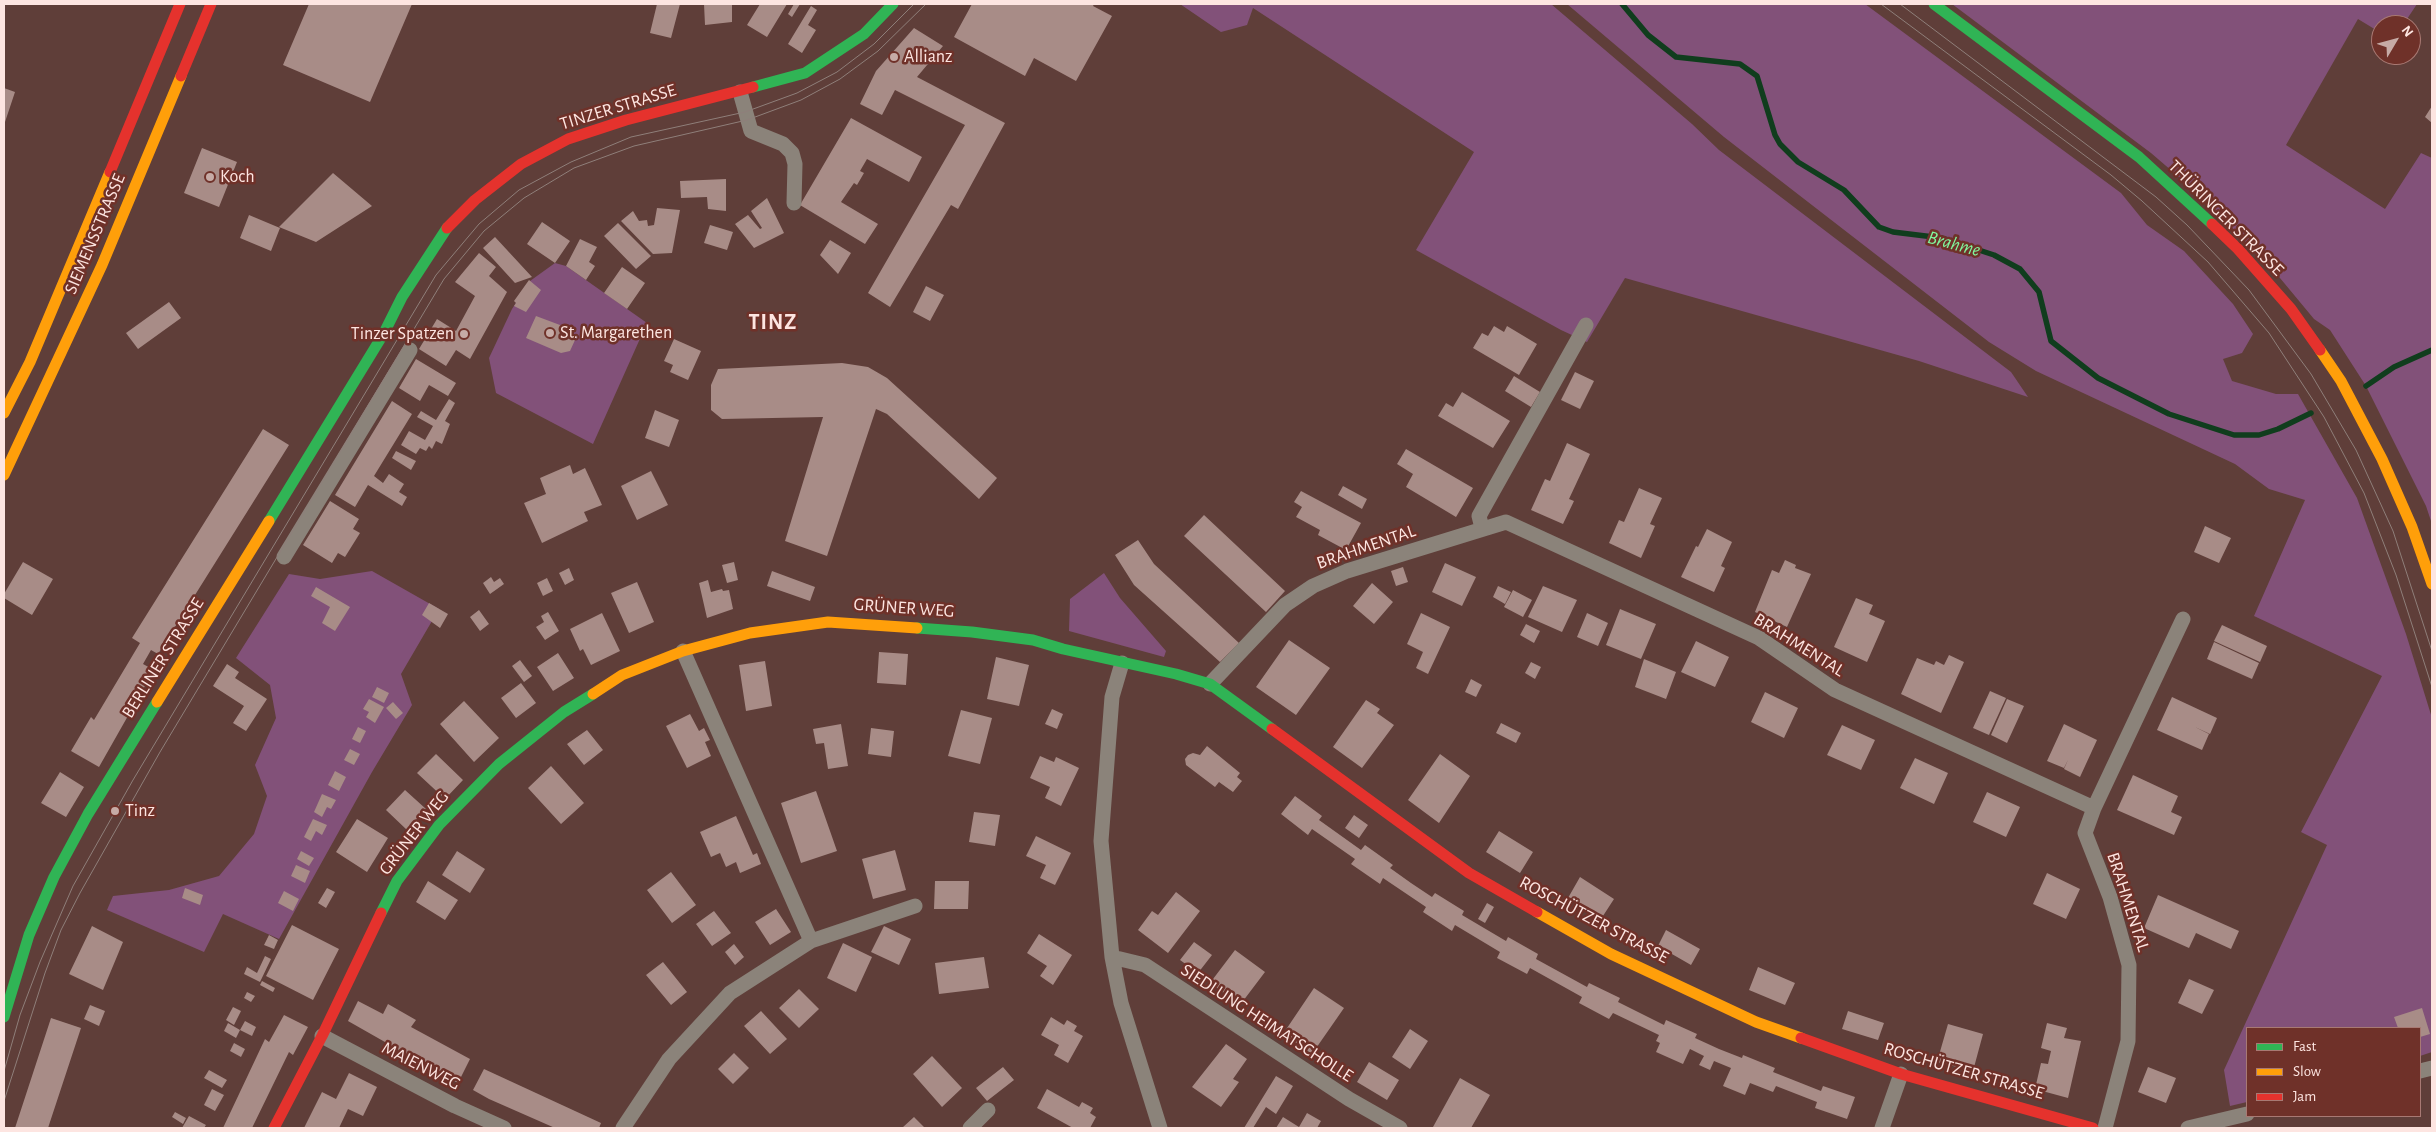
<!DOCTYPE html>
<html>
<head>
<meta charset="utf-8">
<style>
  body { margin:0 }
  #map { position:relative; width:2436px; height:1132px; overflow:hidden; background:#5f3e39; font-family:"Alegreya Sans",sans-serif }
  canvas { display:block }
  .frame { position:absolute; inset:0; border:5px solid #fde5e1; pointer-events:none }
  .legend { position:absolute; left:2246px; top:1027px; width:175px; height:90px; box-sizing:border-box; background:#6f3129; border:1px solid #a87973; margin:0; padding:6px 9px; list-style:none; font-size:15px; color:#fde5e1 }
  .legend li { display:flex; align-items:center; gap:10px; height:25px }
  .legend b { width:25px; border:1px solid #a87973 }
  .north { position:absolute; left:2371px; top:15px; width:50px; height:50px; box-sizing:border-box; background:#6f3129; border:1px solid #a87973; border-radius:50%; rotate:53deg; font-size:14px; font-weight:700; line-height:20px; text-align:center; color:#fde5e1 }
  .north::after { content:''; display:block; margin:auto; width:18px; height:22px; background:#c6aba6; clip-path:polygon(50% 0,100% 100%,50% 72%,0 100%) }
</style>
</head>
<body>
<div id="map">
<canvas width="2436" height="1132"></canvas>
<div class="frame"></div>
<ul class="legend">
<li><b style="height:6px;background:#30b455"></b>Fast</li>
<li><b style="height:6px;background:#ff9f0a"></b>Slow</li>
<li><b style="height:6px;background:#e5322d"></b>Jam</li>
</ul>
<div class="north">N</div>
</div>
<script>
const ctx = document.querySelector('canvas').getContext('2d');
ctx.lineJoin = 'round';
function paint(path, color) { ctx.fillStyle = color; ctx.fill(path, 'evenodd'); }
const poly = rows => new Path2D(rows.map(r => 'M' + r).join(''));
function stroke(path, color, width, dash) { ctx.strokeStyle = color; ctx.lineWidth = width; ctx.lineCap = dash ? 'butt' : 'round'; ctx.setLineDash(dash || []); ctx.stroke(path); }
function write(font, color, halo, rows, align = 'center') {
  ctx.font = font + ' "Alegreya Sans",sans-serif'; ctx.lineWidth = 5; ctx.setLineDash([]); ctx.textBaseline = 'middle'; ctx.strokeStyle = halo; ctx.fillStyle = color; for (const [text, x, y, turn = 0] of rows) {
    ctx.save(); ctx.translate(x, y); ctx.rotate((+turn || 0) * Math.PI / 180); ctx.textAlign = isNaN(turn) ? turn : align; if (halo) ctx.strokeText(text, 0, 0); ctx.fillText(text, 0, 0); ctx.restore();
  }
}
paint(poly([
  [1180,4,1551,4,1692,124,1719,150,2011,372,2028,397,1919,361,1625,278,1587,342,1561,330,1416,250,1474,152,1253,8,1247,25,1221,32],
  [1567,4,1865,4,2121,193,2147,225,2184,251,2233,304,2253,334,2242,353,2223,359,2232,381,2276,394,2298,394,2357,498,2406,634,2432,718,2432,1052,2420,1056,2420,1028,2247,1028,2247,1102,2230,1106,2224,1070,2327,845,2301,832,2382,676,2254,616,2305,500,2269,489,2235,464,2036,371,1989,342,1724,137],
  [1952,4,2417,4,2403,25,2381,25,2381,33,2358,19,2286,145,2385,209,2421,153,2432,158,2432,524,2426,506,2366,386,2330,330,2314,319,2275,272,2201,196,2151,153],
  [555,263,566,266,647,323,593,444,496,393,489,358,512,309,530,281],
  [372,571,439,609,401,674,412,705,372,772,279,939,223,914,204,952,107,910,113,896,169,890,219,876,254,834,267,796,255,765,276,718,270,685,236,658,289,574,320,579],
  [1104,573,1120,598,1166,651,1164,657,1069,631,1070,599]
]), '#825179');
stroke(poly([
  [1622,4,1648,35,1676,57,1740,64,1757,76,1775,135,1780,144,1798,162,1844,190,1879,227,1893,232,1942,238,1994,255,2020,269,2039,292,2051,341,2098,378,2169,414,2234,435,2259,435,2278,429,2311,413],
  [2366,386,2394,367,2432,350]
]), '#103d1d', 5.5);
paint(poly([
  [309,4,412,4,370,102,283,65],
  [657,4,680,4,671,38,650,33],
  [704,4,732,4,732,22,705,25],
  [760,4,787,4,767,37,747,25],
  [794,4,800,4,792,17,788,14],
  [972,4,1094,4,1093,6,1112,16,1076,81,1034,58,1025,76,954,37],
  [811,6,817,10,808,25,816,30,802,53,788,44],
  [914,28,943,46,917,77,1005,123,958,209,951,205,890,307,868,293,965,125,895,90,882,115,860,104,876,71],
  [4,88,15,92,4,125],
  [2432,106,2432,123,2425,117],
  [851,118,922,157,909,182,867,159,860,171,864,173,857,185,854,183,841,202,878,224,865,244,800,205],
  [202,148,237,162,219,207,184,193],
  [333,173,372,206,316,242,279,227],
  [726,179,726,211,708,209,707,197,681,198,680,181],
  [767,198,784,233,754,248,735,224,748,215,760,229,762,228,751,211],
  [657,208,680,210,672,253,653,254,621,221,633,211,639,221,647,220,648,226,654,225],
  [249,215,280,228,271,251,240,238],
  [542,222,570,241,555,263,527,244],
  [618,223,651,256,636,269,604,236],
  [710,225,733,232,727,250,704,243],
  [495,237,532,277,515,283,483,248],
  [580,239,597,247,589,262,595,266,586,280,566,266],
  [830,240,851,253,838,274,820,255],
  [479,253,496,267,489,276,507,292,470,359,456,350,446,366,419,349,437,319,456,331,475,296,455,282],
  [622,267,645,283,627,309,604,293],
  [529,280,541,290,526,312,514,306,516,303,514,301],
  [926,286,944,295,930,321,913,312],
  [169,302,181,318,138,349,126,333],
  [536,316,568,328,575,340,570,351,561,353,526,338],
  [1494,326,1504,332,1507,326,1537,344,1519,375,1473,348,1482,333,1488,336],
  [674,339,701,351,688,380,670,372,673,365,664,361],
  [416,359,456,383,448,396,429,385,420,401,399,388],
  [842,363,868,367,887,378,997,478,979,499,887,414,876,409,827,556,785,541,823,417,722,419,711,410,711,385,718,369],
  [1575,372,1594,381,1580,409,1561,400],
  [1514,376,1540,392,1531,407,1505,391],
  [1462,392,1510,421,1493,448,1438,416,1446,403,1453,407],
  [449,399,455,403,445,421,450,424,442,444,436,441,432,449,429,446,426,451,420,448,416,454,401,445,409,431,425,440,433,426,417,417,421,411,436,420],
  [392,401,412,414,374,476,383,483,389,474,404,484,399,492,407,497,402,506,368,485,355,507,335,495],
  [655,410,679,420,669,447,645,438],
  [263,429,289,445,158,654,151,650,143,664,154,670,99,767,71,751,91,717,94,720,140,643,132,638],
  [1567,443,1590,454,1569,499,1574,501,1563,524,1531,510,1545,479,1550,481],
  [1406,449,1473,488,1456,517,1406,487,1413,474,1397,464],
  [396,451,416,461,411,470,392,458],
  [570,465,573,474,585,468,602,505,584,512,588,521,542,543,524,503,546,494,540,478],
  [651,471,668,505,637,520,621,486],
  [1343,486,1367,499,1362,509,1338,495],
  [1639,488,1662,498,1650,524,1655,526,1641,558,1609,543,1619,520,1624,522],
  [1301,491,1361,523,1346,550,1318,535,1320,530,1296,517,1302,507,1294,502],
  [330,501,359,519,353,529,360,533,345,557,338,553,332,563,303,545],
  [1204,515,1285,591,1266,612,1184,536],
  [2205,526,2231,538,2219,563,2194,552],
  [1707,529,1732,542,1721,566,1725,568,1714,592,1681,577,1696,546,1698,547],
  [1138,540,1154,564,1239,643,1220,662,1134,585,1115,555],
  [1785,560,1796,565,1795,568,1811,574,1787,627,1755,612,1772,570,1779,573],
  [23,562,53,579,32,615,4,598,4,594],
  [734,562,738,580,727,583,722,565],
  [1445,563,1476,577,1462,606,1432,592],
  [1403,567,1408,582,1396,586,1391,571],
  [569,568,574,580,565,585,559,573],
  [772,571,815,587,810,601,767,586],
  [491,577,494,582,500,578,504,584,490,594,483,583],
  [547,578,553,591,543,596,537,583],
  [708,580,711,592,722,589,723,591,729,590,733,609,707,618,699,583],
  [637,582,654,622,629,633,611,593],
  [1372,583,1393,602,1374,624,1353,606],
  [1498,586,1511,592,1505,604,1493,597],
  [1543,586,1577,600,1562,632,1528,617],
  [316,587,350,607,335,631,322,623,330,607,311,596],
  [1513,590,1532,600,1523,617,1504,607],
  [1856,598,1873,605,1869,614,1885,621,1867,662,1834,647],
  [429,603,448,614,440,628,422,615],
  [1620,609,1656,624,1641,659,1606,645],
  [479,610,489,624,480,631,470,617],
  [548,612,559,631,545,640,536,627,544,622,541,616],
  [602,613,620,651,591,665,583,649,580,651,570,629],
  [1421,613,1450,627,1428,674,1416,668,1423,652,1407,644],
  [1587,613,1608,623,1598,646,1577,637],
  [1526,624,1540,631,1534,643,1520,635],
  [2222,625,2267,646,2260,662,2214,641],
  [1289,640,1330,668,1296,715,1256,687],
  [1696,641,1729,657,1715,687,1681,672],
  [2214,642,2259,663,2252,679,2207,659],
  [879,652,908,654,906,685,877,683],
  [558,653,574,678,553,691,537,667],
  [1949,655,1964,662,1941,713,1901,694,1917,658,1934,665,1936,661,1944,665],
  [996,657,1029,665,1019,706,987,699],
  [1644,659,1676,672,1666,699,1635,687],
  [520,660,532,676,524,682,512,666],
  [765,661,772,706,746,711,739,665],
  [1531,662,1541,667,1535,679,1525,673],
  [227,664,239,672,235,678,267,699,246,731,233,723,244,706,213,686],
  [1471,679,1482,685,1476,697,1465,692],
  [521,683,536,703,516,718,501,698],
  [377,687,389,693,384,703,372,697],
  [1990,691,2006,698,1989,735,1973,728],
  [1765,692,1798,708,1784,738,1751,722],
  [2172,697,2217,718,2210,734,2195,727,2209,734,2202,750,2157,730],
  [369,699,384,707,375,723,366,717,369,712,363,709],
  [2007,699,2024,706,2007,743,1991,735],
  [1366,700,1380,709,1377,713,1394,725,1362,768,1333,747],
  [464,701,499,738,474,762,440,724],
  [393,702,403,713,396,719,386,708],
  [1052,709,1063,714,1057,729,1045,724],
  [961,710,992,718,980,764,948,756],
  [690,714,699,731,704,728,710,740,705,742,711,756,687,768,666,726],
  [1501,723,1521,733,1516,743,1496,733],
  [841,724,848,766,828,769,824,743,816,744,813,729],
  [2064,724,2097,740,2080,777,2064,769,2068,760,2064,768,2047,761],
  [1842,725,1875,740,1861,770,1827,755],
  [358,727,366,731,360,743,352,739],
  [871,728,894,731,891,757,868,754],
  [587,730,603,750,584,765,567,744],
  [1207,746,1240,773,1237,777,1242,781,1233,792,1219,782,1215,787,1186,765,1185,759,1188,755,1193,753,1200,755],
  [350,749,360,754,354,765,344,760],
  [436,754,463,780,445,799,417,773],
  [1440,754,1470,776,1439,823,1408,800],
  [1040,756,1054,762,1056,757,1079,768,1061,806,1045,798,1050,787,1030,778],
  [1915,758,1948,773,1934,804,1900,788],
  [551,766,584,803,561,824,528,788],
  [335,771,346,777,339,791,328,785],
  [60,772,84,787,66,817,41,803],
  [2133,775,2178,796,2171,812,2182,817,2174,835,2117,810],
  [405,790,426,809,407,830,386,810],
  [816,791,837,851,801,863,781,803],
  [1987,792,2020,807,2006,837,1973,822],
  [322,794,336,800,331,809,327,807,322,817,314,812],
  [1295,796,1322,816,1319,820,1361,850,1365,845,1393,865,1390,868,1411,883,1432,897,1435,893,1464,911,1462,915,1506,941,1508,937,1538,954,1536,959,1587,987,1589,983,1620,998,1618,1002,1664,1025,1666,1020,1697,1034,1695,1038,1719,1049,1742,1058,1743,1055,1775,1068,1773,1072,1821,1091,1823,1086,1855,1097,1847,1119,1815,1108,1817,1102,1776,1086,1773,1092,1750,1083,1745,1095,1723,1086,1731,1068,1714,1061,1710,1070,1699,1065,1704,1056,1690,1049,1683,1064,1656,1052,1660,1043,1656,1041,1659,1035,1613,1013,1609,1019,1579,1003,1582,997,1530,968,1527,974,1497,958,1500,952,1455,925,1452,931,1423,912,1426,907,1383,878,1380,884,1351,864,1355,859,1312,829,1308,835,1281,814],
  [974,812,1000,815,995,846,969,842],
  [1354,815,1368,825,1359,838,1345,828],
  [736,816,753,855,757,853,761,864,740,873,736,862,726,867,720,853,711,857,700,832],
  [313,819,327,825,322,835,316,831,311,841,304,837],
  [357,819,388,838,367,872,336,852],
  [1499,831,1533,852,1520,873,1486,852],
  [1036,836,1071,853,1055,885,1040,878,1046,865,1026,856],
  [895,850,906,890,873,899,862,859],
  [301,851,314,858,309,866,297,859],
  [457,851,485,869,470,893,442,875],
  [296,865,310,871,305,883,291,876],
  [671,872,696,905,672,923,647,890],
  [2047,873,2080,889,2066,919,2033,904],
  [1580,877,1614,899,1601,919,1568,898],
  [428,881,458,900,445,920,416,902],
  [935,881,969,881,968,909,934,909],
  [185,888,203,895,200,905,182,898],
  [327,888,335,892,326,908,318,903],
  [284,891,299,899,293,911,278,903],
  [1176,892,1200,911,1168,953,1138,930,1152,911,1158,915],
  [2158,895,2239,931,2231,949,2196,933,2189,948,2144,928],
  [1487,903,1494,907,1485,923,1478,919],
  [776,909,791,932,770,945,755,922],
  [714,911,731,933,712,946,696,924],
  [292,925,339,949,313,1000,266,976],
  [92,926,123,942,103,990,69,974],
  [884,926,911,939,899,965,871,952],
  [1666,930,1700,949,1691,965,1658,946],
  [1039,934,1072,955,1053,985,1040,976,1047,966,1027,953],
  [269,935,278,940,274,949,264,945],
  [1194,942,1212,955,1198,973,1180,960],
  [843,943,872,957,856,992,827,978],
  [734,944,744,957,735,965,725,952],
  [1235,950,1265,972,1240,1005,1210,983],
  [265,956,271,959,260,982,244,974,247,967,257,973],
  [984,957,989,988,939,994,935,963],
  [663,962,687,992,671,1005,646,975],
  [1758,967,1795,983,1785,1005,1749,990],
  [2189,979,2214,990,2202,1014,2178,1003],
  [262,981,275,988,273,992,260,985],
  [1314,988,1344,1008,1312,1054,1283,1034],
  [799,989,819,1009,799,1028,779,1008],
  [247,992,255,996,251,1002,244,998],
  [358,1001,383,1014,388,1004,416,1020,411,1027,470,1059,458,1083,398,1051,399,1050,348,1021],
  [90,1005,105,1011,99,1026,84,1019],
  [233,1007,241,1011,234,1025,226,1020],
  [2422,1008,2430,1034,2420,1037,2420,1028,2398,1028,2394,1017],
  [761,1011,787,1039,770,1054,744,1026],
  [1848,1011,1884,1023,1878,1040,1842,1029],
  [284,1015,308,1027,293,1055,289,1052,252,1128,223,1128,265,1039,269,1042],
  [1051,1017,1064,1025,1067,1020,1077,1026,1074,1031,1083,1036,1068,1063,1054,1055,1059,1045,1041,1035],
  [51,1018,81,1028,48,1128,15,1128],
  [245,1021,256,1027,252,1036,240,1030,236,1038,224,1031,228,1023,240,1030],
  [2047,1023,2067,1028,2064,1038,2081,1041,2068,1098,2035,1089,2041,1063,2048,1064,2051,1051,2041,1048],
  [1948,1024,1983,1034,1973,1071,1937,1062],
  [1410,1029,1428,1041,1410,1069,1392,1057],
  [234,1043,245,1049,241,1057,230,1051],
  [1226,1044,1247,1059,1233,1079,1239,1082,1221,1107,1192,1087],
  [734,1053,749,1068,733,1084,718,1069],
  [932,1056,962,1088,942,1107,913,1074],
  [1369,1062,1399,1080,1387,1100,1357,1082],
  [1003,1067,1014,1080,987,1101,976,1088],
  [2148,1067,2176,1078,2166,1103,2138,1092],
  [484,1069,601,1123,599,1128,555,1128,489,1099,473,1090],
  [209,1070,227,1080,222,1088,204,1078],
  [349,1073,377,1087,363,1116,348,1109,339,1128,304,1128,322,1092,336,1099],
  [1276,1076,1293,1086,1276,1114,1266,1107,1253,1128,1244,1128],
  [1460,1078,1490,1095,1471,1128,1435,1128,1433,1127],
  [212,1089,224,1095,215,1111,204,1105],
  [1047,1089,1079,1107,1082,1102,1093,1108,1090,1113,1096,1117,1090,1128,1073,1128,1037,1108],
  [175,1112,186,1118,183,1124,172,1117],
  [1307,1113,1321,1121,1317,1128,1276,1128,1283,1117,1299,1127],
  [189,1116,206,1125,204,1128,182,1128],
  [914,1117,925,1128,902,1128]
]), '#a88c87');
stroke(poly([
  [740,92,751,131,783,144,792,153,795,164,794,203],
  [1482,528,1479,516,1586,325],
  [284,557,410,350],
  [683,651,811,941],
  [1122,663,1112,697,1101,841,1112,957,1121,1003,1160,1128],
  [1210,684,1285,605,1313,586,1347,571,1506,522,1759,638,1835,690,2094,808],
  [1112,957,1145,965,1349,1099,1400,1128],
  [322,1036,455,1106,504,1128],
  [2420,1071,2432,1068],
  [623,1128,669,1059,730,993,811,941,915,906],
  [970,1128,988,1110],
  [1882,1128,1901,1074],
  [2105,1128,2128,1041,2129,965,2110,897,2085,833,2094,808,2183,619],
  [2188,1128,2247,1114]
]), '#8b837a', 15);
stroke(poly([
  [1934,4,2139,157,2212,224],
  [753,87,805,73,864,34,893,4],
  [269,521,384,333,402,297,447,228],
  [917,628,972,632,1033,640,1063,649,1176,674,1210,684,1272,729],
  [381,913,397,881,439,825,499,764,564,712,593,694],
  [4,1017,29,935,54,877,88,814,157,702]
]), '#30b455', 11);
stroke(poly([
  [2320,350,2341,381,2382,459,2412,527,2432,584],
  [4,413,30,362,110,172],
  [4,475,102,265,181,76],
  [593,694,622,675,683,651,750,633,828,622,917,628],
  [157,702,269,521],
  [1537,912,1611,954,1756,1022,1801,1038]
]), '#ff9f0a', 11);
stroke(poly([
  [181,76,211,4],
  [110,172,180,4],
  [2212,224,2238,249,2291,309,2320,350],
  [447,228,475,200,521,164,568,139,626,120,753,87],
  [1272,729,1469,873,1537,912],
  [1801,1038,1901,1074,2093,1128],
  [274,1128,322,1036,381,913]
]), '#e5322d', 11);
stroke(poly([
  [1881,4,2111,175,2142,201,2208,262,2269,333,2324,417,2364,493,2396,575,2432,687],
  [1900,4,2156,197,2187,225,2249,290,2311,374,2356,450,2393,531,2432,651],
  [4,1071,20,1015,40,962,73,886,133,780,436,275,479,224,519,190,571,162,631,137,745,112,797,93,837,72,874,44,914,4],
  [4,1101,45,973,61,930,80,893,160,752,444,279,484,231,524,198,574,168,634,146,747,120,801,100,840,79,878,51,926,4]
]), '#8f7f7a', 1);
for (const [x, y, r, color] of [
  [894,57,5,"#c6aba6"],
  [210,177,5,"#c6aba6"],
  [550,333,5,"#c6aba6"],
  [464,334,5,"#c6aba6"],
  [115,811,5,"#c6aba6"]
]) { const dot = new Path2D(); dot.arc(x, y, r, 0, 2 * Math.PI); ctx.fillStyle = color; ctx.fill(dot); stroke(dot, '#6f3129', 2); }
write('18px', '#fde5e1', '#6f3129', [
  ["Allianz",904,57],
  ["Koch",220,177],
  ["St. Margarethen",560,333],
  ["Tinzer Spatzen",454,334,"right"],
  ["Tinz",125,811]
], 'left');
write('18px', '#fde5e1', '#6f3129', [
  ["TINZER STRASSE",618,107,-17],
  ["THÜRINGER STRASSE",2226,218,45],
  ["SIEMENSSTRASSE",95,234,-67],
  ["BRAHMENTAL",1366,547,-19],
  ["GRÜNER WEG",904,608,4],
  ["BRAHMENTAL",1799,645,32],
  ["BERLINER STRASSE",163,658,-58],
  ["GRÜNER WEG",414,833,-52],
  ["BRAHMENTAL",2128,902,72],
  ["ROSCHÜTZER STRASSE",1594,920,28],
  ["SIEDLUNG HEIMATSCHOLLE",1267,1023,33],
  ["MAIENWEG",421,1066,27],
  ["ROSCHÜTZER STRASSE",1964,1071,16]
]);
write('italic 19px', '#80f79d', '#6f3129', [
  ["Brahme",1954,244,15]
]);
ctx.letterSpacing = '1px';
write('bold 22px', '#fde5e1', '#6f3129', [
  ["TINZ",773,322]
]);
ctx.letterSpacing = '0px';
</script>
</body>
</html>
